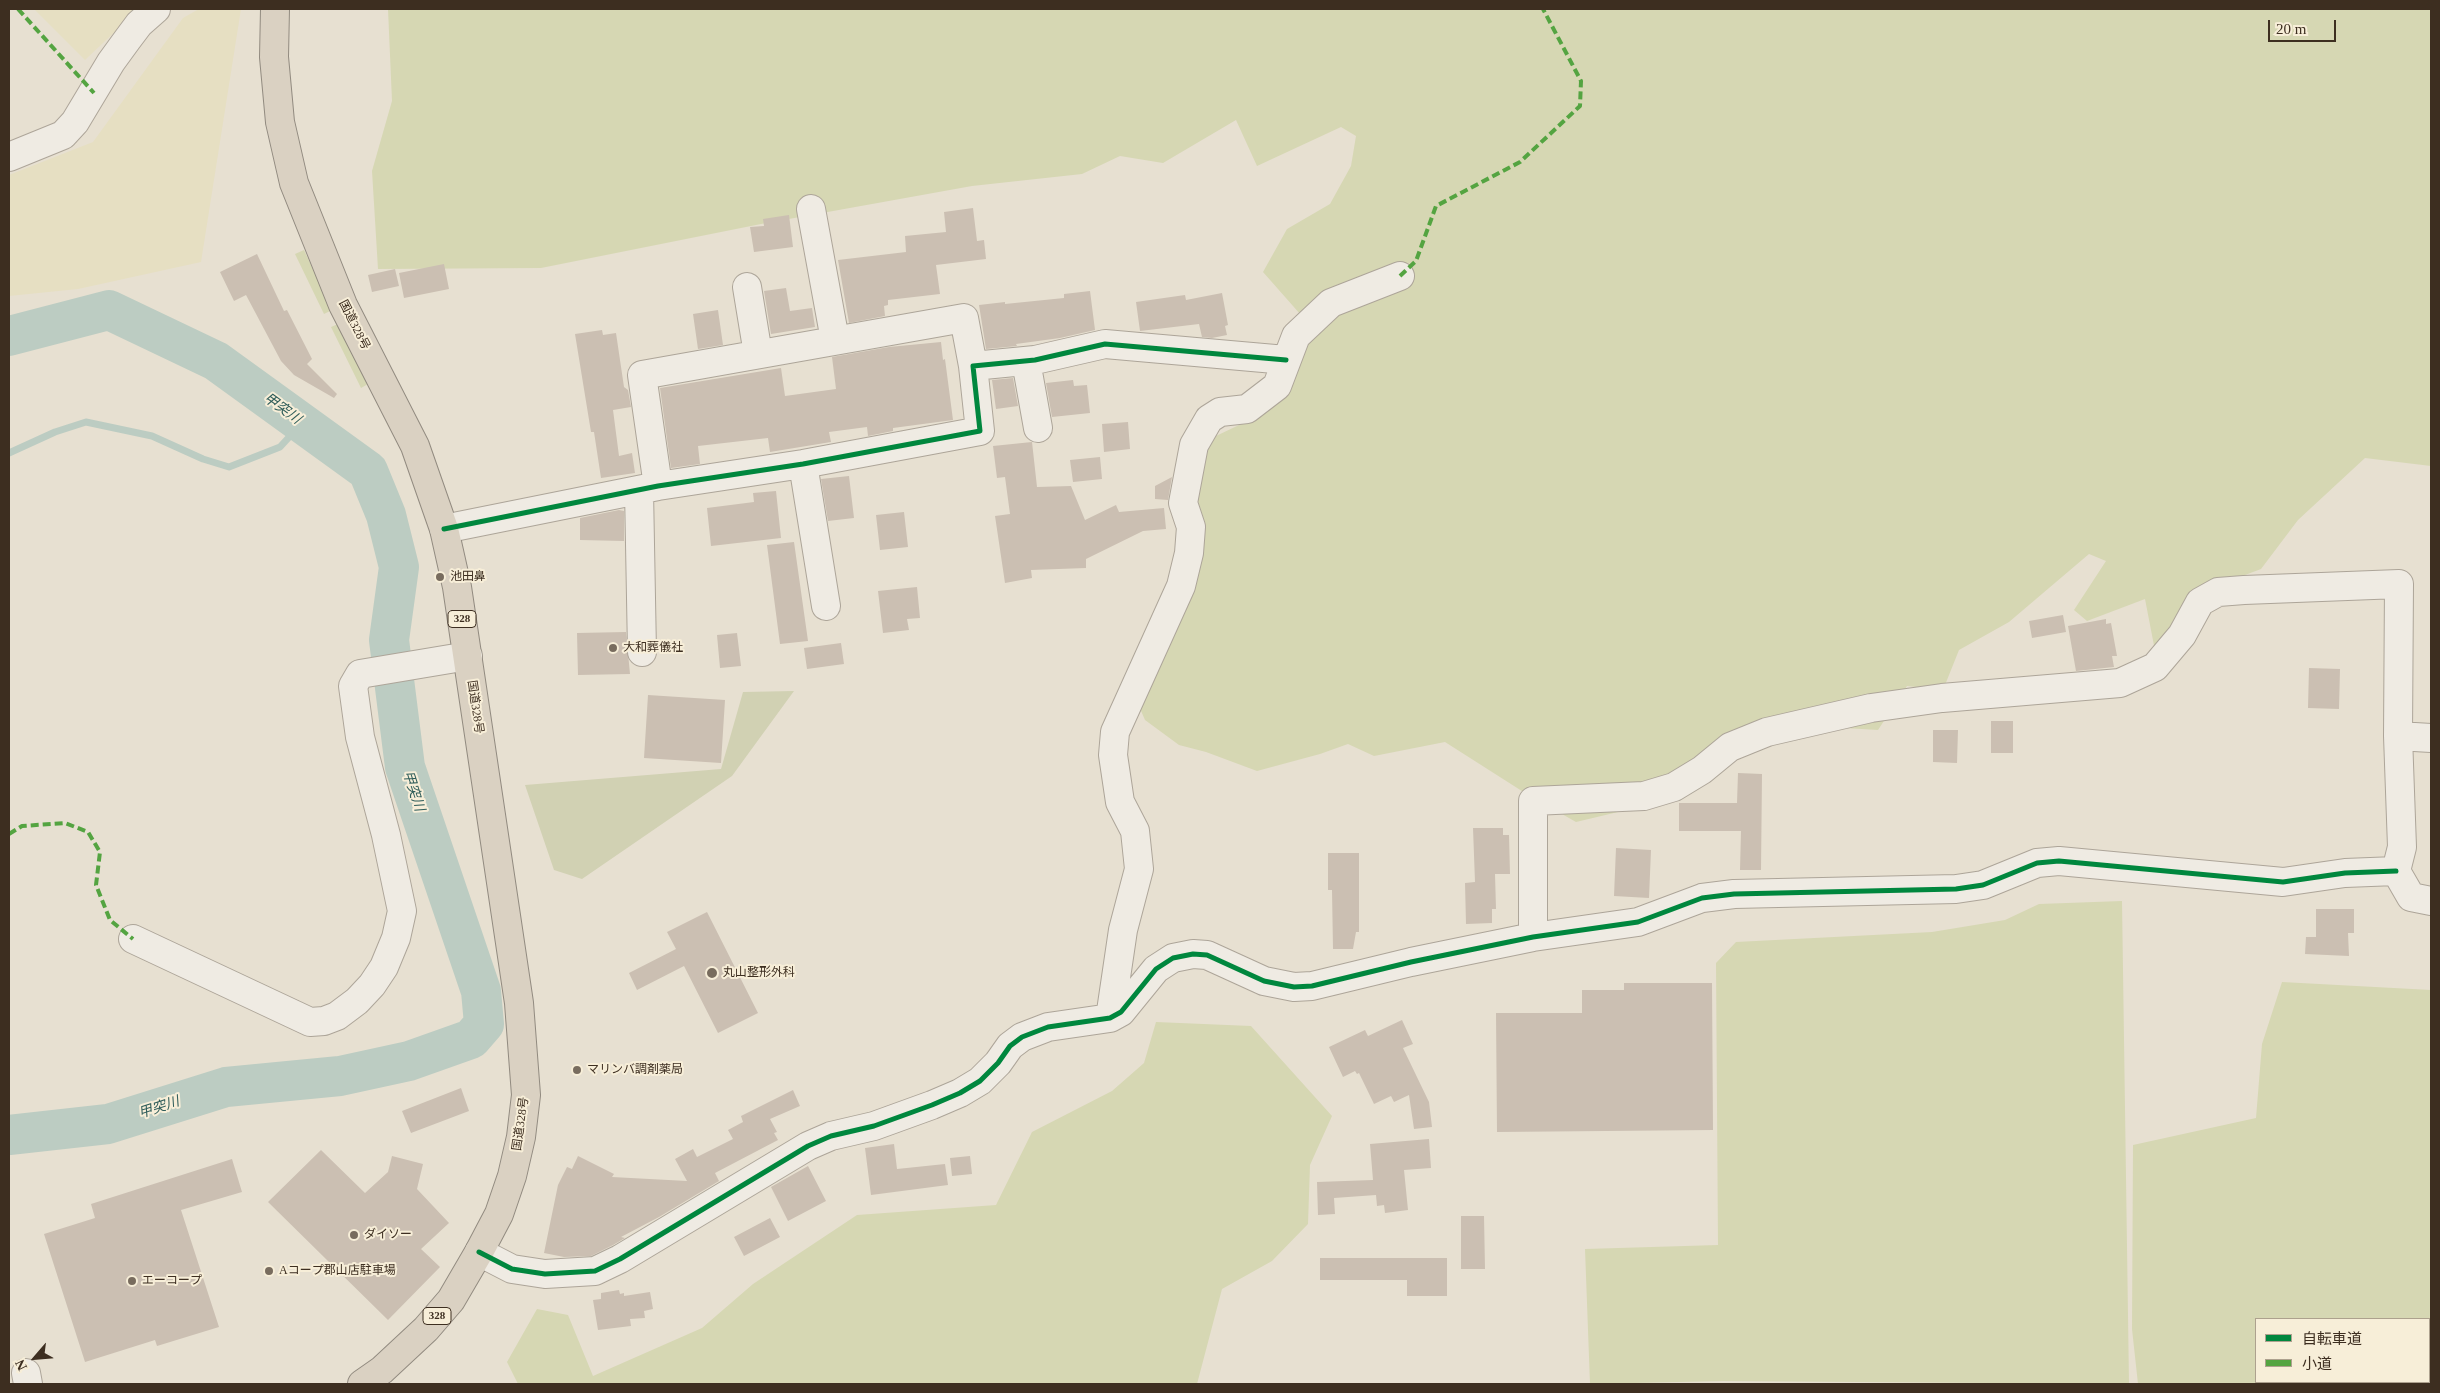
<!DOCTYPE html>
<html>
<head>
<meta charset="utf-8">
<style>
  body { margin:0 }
  #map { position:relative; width:2440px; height:1393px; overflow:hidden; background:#e7e0d1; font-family:"Times New Roman","Noto Sans JP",serif }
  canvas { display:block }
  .frame { position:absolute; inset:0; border:10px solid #3d2e20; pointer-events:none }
  .legend { position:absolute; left:2255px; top:1318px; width:175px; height:65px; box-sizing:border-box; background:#f7eed8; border:1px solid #ada18e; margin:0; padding:6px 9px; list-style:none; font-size:15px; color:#3d2e20 }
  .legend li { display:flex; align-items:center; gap:10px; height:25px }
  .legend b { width:25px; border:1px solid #ada18e }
  .north { position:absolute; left:10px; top:1333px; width:50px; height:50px; -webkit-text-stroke:4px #f7eed8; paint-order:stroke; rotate:243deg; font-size:14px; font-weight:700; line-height:20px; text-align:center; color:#3d2e20 }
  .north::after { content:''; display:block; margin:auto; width:18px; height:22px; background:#3d2e20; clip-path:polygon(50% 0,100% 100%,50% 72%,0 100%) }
  .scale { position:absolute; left:2268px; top:20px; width:68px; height:22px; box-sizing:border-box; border:2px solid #3d2e20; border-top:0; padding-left:6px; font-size:15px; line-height:18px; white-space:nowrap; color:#3d2e20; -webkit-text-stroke:4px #f7eed8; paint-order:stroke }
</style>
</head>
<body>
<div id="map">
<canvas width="2440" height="1393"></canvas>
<div class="frame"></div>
<ul class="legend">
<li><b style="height:6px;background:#00873e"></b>自転車道</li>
<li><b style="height:6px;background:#54a441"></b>小道</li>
</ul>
<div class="north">N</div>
<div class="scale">20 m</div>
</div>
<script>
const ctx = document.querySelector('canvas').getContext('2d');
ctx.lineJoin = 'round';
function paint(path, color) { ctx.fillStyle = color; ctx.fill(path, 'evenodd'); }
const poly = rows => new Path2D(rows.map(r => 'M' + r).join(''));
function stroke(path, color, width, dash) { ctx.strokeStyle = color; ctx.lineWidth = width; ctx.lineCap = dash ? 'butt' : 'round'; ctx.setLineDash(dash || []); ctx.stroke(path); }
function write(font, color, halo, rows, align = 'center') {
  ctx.font = font + ' "Times New Roman","Noto Sans JP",serif'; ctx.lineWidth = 4; ctx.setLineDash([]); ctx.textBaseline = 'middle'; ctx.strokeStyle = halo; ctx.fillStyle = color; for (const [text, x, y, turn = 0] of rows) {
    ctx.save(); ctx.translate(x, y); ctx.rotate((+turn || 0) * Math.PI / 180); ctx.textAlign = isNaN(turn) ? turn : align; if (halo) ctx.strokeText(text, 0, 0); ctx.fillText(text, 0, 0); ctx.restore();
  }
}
paint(poly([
  [34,9,139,9,85,60],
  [199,9,241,9,201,262,78,289,9,296,9,175,93,142,183,18]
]), '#e6dfc2');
paint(poly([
  [388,9,2431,9,2431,466,2365,458,2298,520,2261,569,2221,584,2157,661,2145,599,2087,621,2074,610,2106,561,2089,554,2009,622,1959,650,1943,690,1907,686,1878,730,1762,723,1681,797,1576,822,1525,793,1445,742,1374,756,1348,744,1320,754,1257,771,1206,752,1179,745,1145,720,1131,688,1197,517,1199,444,1256,417,1308,323,1263,272,1287,229,1330,204,1351,166,1356,136,1341,127,1257,166,1236,120,1163,163,1120,156,1082,174,972,186,761,224,541,268,378,269,372,171,392,101],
  [304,250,332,310,324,314,295,254],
  [338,324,368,384,361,388,331,327],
  [2122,901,2129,1384,1723,1381,1590,1384,1585,1249,1718,1245,1716,963,1736,942,1932,932,2005,920,2039,904],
  [2282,982,2431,990,2431,1384,2138,1384,2132,1329,2133,1145,2256,1118,2262,1044],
  [2429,1319,2429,1382,2256,1382,2256,1319],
  [1156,1022,1251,1026,1332,1116,1310,1165,1308,1224,1272,1261,1222,1289,1197,1384,518,1384,507,1362,537,1309,568,1315,593,1376,702,1328,753,1284,857,1215,996,1205,1032,1132,1112,1091,1144,1063]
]), '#d6d7b3');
paint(poly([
  [794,691,732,776,582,879,554,870,525,785,721,769,743,692]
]), '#d1d1b3');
stroke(poly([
  [9,453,55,432,86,422,152,436,203,459,229,467,280,447,302,423]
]), '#bcccc2', 7);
stroke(poly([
  [9,336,109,310,216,361,368,471,386,515,399,567,389,640,405,767,481,991,484,1024,471,1039,409,1061,340,1076,226,1087,108,1124,9,1135]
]), '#bcccc2', 40);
paint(poly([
  [973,208,977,241,984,240,986,259,936,265,940,294,888,300,888,305,884,306,885,316,849,323,838,260,906,252,905,236,946,232,944,212],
  [789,215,793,247,754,252,750,227,764,226,763,219],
  [257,254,284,311,287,310,312,359,307,364,337,394,334,398,294,375,281,361,246,295,234,301,220,272],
  [444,264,449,289,404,298,399,273],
  [395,269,399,286,372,292,368,275],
  [786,288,790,311,812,308,815,327,771,334,764,291],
  [1090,291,1095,330,1060,338,1016,344,1017,346,986,349,979,305,1005,302,1005,304,1064,298,1064,294],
  [1222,293,1228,325,1225,326,1227,335,1212,338,1202,337,1199,324,1140,331,1136,302,1185,295,1186,300],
  [718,310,723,345,698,349,693,314],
  [602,330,603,335,616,333,624,387,628,390,631,407,613,410,619,456,632,453,635,473,601,478,594,432,591,432,575,334],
  [941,342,943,360,945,359,953,420,893,428,893,431,868,436,867,427,829,432,831,442,770,452,768,438,698,446,700,464,671,468,660,388,781,368,785,396,836,389,832,357,889,347],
  [1013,378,1018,406,996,409,992,380],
  [1073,380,1074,386,1087,385,1090,413,1052,417,1046,383],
  [1128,422,1130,449,1104,452,1102,424],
  [1032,442,1037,487,1071,486,1085,520,1116,505,1119,512,1164,508,1166,529,1143,531,1086,559,1086,568,1031,570,1032,578,1005,583,995,516,1010,514,1005,477,997,478,993,446],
  [1100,457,1102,479,1073,482,1070,460],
  [849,476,854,518,828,521,821,479],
  [1172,477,1168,500,1155,499,1155,486],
  [776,491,781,538,711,546,707,508,754,502,753,493],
  [619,510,624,511,624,541,580,540,580,518],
  [904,512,908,547,880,550,876,515],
  [794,542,808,641,780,644,767,545],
  [917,587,920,618,907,619,909,630,883,633,878,591],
  [2063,615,2066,632,2032,638,2029,621],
  [2106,619,2106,624,2111,623,2117,656,2112,656,2114,667,2076,671,2068,626],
  [626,632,630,674,578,675,577,633],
  [737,633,741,666,720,668,717,635],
  [841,643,844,664,807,669,804,648],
  [2309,668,2340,669,2339,709,2308,708],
  [648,695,725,700,721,763,644,758],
  [1991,721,2013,721,2013,753,1991,753],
  [1933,730,1958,730,1957,763,1933,762],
  [1738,773,1762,774,1761,870,1740,870,1741,831,1679,831,1679,803,1737,803],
  [1473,828,1503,828,1503,835,1509,835,1510,874,1495,874,1496,909,1492,909,1492,923,1466,924,1465,883,1475,882],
  [1616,848,1651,850,1649,898,1614,896],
  [1328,853,1359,853,1359,932,1356,932,1353,949,1333,949,1332,890,1328,890],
  [2316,909,2354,909,2354,933,2348,933,2349,956,2305,954,2306,937,2316,937],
  [707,912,758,1013,718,1033,684,966,637,990,629,973,676,949,667,932],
  [1624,983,1712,983,1713,1130,1497,1132,1496,1013,1582,1013,1582,990,1624,990],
  [1402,1020,1413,1044,1403,1048,1429,1102,1432,1127,1414,1129,1409,1095,1394,1102,1391,1096,1374,1104,1359,1073,1357,1074,1355,1071,1343,1077,1329,1047,1365,1030,1368,1036],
  [461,1088,469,1111,411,1133,402,1111],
  [793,1090,800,1106,770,1119,777,1132,774,1133,778,1140,715,1173,719,1181,659,1217,621,1237,625,1238,613,1245,591,1256,564,1257,544,1253,558,1185,567,1167,572,1169,578,1156,614,1174,612,1177,687,1181,675,1159,693,1149,697,1157,733,1139,728,1130,743,1122,741,1116],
  [1429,1139,1431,1168,1404,1170,1408,1210,1385,1213,1384,1205,1377,1206,1376,1195,1334,1198,1335,1214,1318,1215,1317,1182,1373,1180,1370,1144],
  [894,1144,897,1169,945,1164,948,1185,871,1195,865,1148],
  [321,1150,365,1193,388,1172,392,1156,423,1164,417,1189,449,1223,421,1249,440,1267,388,1320,268,1202],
  [970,1156,972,1174,952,1176,950,1158],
  [232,1159,242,1192,181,1210,219,1327,157,1346,155,1340,85,1362,44,1234,95,1218,91,1204],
  [808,1166,826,1201,788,1221,771,1187],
  [1461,1216,1484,1216,1485,1269,1461,1269],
  [770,1218,780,1237,744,1256,734,1237],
  [1320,1258,1447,1258,1447,1296,1407,1296,1407,1280,1320,1280],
  [619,1290,620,1294,624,1293,624,1296,650,1292,653,1309,644,1311,645,1318,630,1319,631,1326,598,1330,593,1300,601,1299,601,1293]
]), '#cbbfb2');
const minor = poly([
  [9,157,63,135,75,122,111,62,127,40,139,24,156,9],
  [811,209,835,340],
  [747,287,758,354],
  [1026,361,1038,428],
  [803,464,826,606],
  [658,486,642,375,964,318,973,366],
  [639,490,642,652],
  [444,529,658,486,803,464,980,431,973,366,1035,360,1105,344,1286,360],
  [2398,736,2431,738],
  [1533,937,1533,801,1644,796,1674,787,1702,770,1730,747,1767,732,1871,708,1942,698,2120,683,2155,667,2182,635,2200,602,2218,592,2244,590,2399,584,2398,736,2402,847,2396,871,2411,897,2431,901],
  [133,939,310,1022,324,1021,337,1016,357,1001,372,985,384,967,396,938,402,911,386,835,360,737,353,686,360,674,468,656],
  [1110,1018,1123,930,1139,869,1135,831,1120,802,1113,755,1115,732,1181,586,1189,553,1191,527,1183,503,1194,445,1209,419,1220,412,1247,409,1277,386,1296,336,1331,303,1400,276],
  [479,1252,512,1269,545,1274,595,1271,620,1259,808,1146,831,1136,874,1126,932,1105,960,1093,980,1081,998,1063,1010,1046,1022,1037,1048,1027,1110,1018,1121,1012,1156,969,1173,958,1193,954,1207,955,1264,981,1294,987,1312,986,1411,962,1533,937,1638,922,1702,898,1734,894,1956,889,1983,885,2037,863,2059,861,2283,882,2345,873,2396,871],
  [26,1373,28,1384]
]);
const highway = poly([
  [275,9,274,57,280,122,294,183,343,305,415,446,444,529,457,587,519,1003,526,1095,521,1137,512,1176,499,1214,479,1252,451,1300,426,1329,382,1370,362,1384]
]);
stroke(minor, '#ada599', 30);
stroke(highway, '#928b80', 30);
stroke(minor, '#efebe3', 28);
stroke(highway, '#dad1c2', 28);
stroke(poly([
  [18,9,94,93],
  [1400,276,1416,261,1436,206,1520,162,1580,106,1581,81,1543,9],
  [9,834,22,826,65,823,88,832,100,852,96,885,110,920,133,939]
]), '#54a441', 4, [8, 4]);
stroke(poly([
  [444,529,658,486,803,464,980,431,973,366,1035,360,1105,344,1286,360],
  [479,1252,512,1269,545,1274,595,1271,620,1259,808,1146,831,1136,874,1126,932,1105,960,1093,980,1081,998,1063,1010,1046,1022,1037,1048,1027,1110,1018,1121,1012,1156,969,1173,958,1193,954,1207,955,1264,981,1294,987,1312,986,1411,962,1533,937,1638,922,1702,898,1734,894,1956,889,1983,885,2037,863,2059,861,2283,882,2345,873,2396,871]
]), '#00873e', 5);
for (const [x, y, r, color] of [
  [440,577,5,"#786c5e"],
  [613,648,5,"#786c5e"],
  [712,973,6,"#786c5e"],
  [577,1070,5,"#786c5e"],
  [354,1235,5,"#786c5e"],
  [269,1271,5,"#786c5e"],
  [132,1281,5,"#786c5e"]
]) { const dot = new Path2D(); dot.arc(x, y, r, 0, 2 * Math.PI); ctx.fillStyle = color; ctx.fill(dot); stroke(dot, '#f7eed8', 2); }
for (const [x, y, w] of [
  [462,619,28],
  [437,1316,28]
]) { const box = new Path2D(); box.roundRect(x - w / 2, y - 8.5, w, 17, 4); ctx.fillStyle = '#f7eed8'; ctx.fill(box); stroke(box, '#3d2e20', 1); }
write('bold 11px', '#3d2e20', null, [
  ["328",462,619],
  ["328",437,1316]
]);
write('12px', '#3d2e20', '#f7eed8', [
  ["国道328号",354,325,63],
  ["国道328号",475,707,82],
  ["国道328号",521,1124,-82]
]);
write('12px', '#3d2e20', '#f7eed8', [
  ["池田鼻",450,577],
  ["大和葬儀社",623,648],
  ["丸山整形外科",723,973],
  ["マリンバ調剤薬局",587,1070],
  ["ダイソー",364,1235],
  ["Aコープ郡山店駐車場",279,1271],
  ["エーコープ",142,1281]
], 'left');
write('italic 14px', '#2f5d5a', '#f7eed8', [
  ["甲突川",282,409,36],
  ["甲突川",413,791,72],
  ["甲突川",159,1108,-18]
]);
</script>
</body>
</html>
